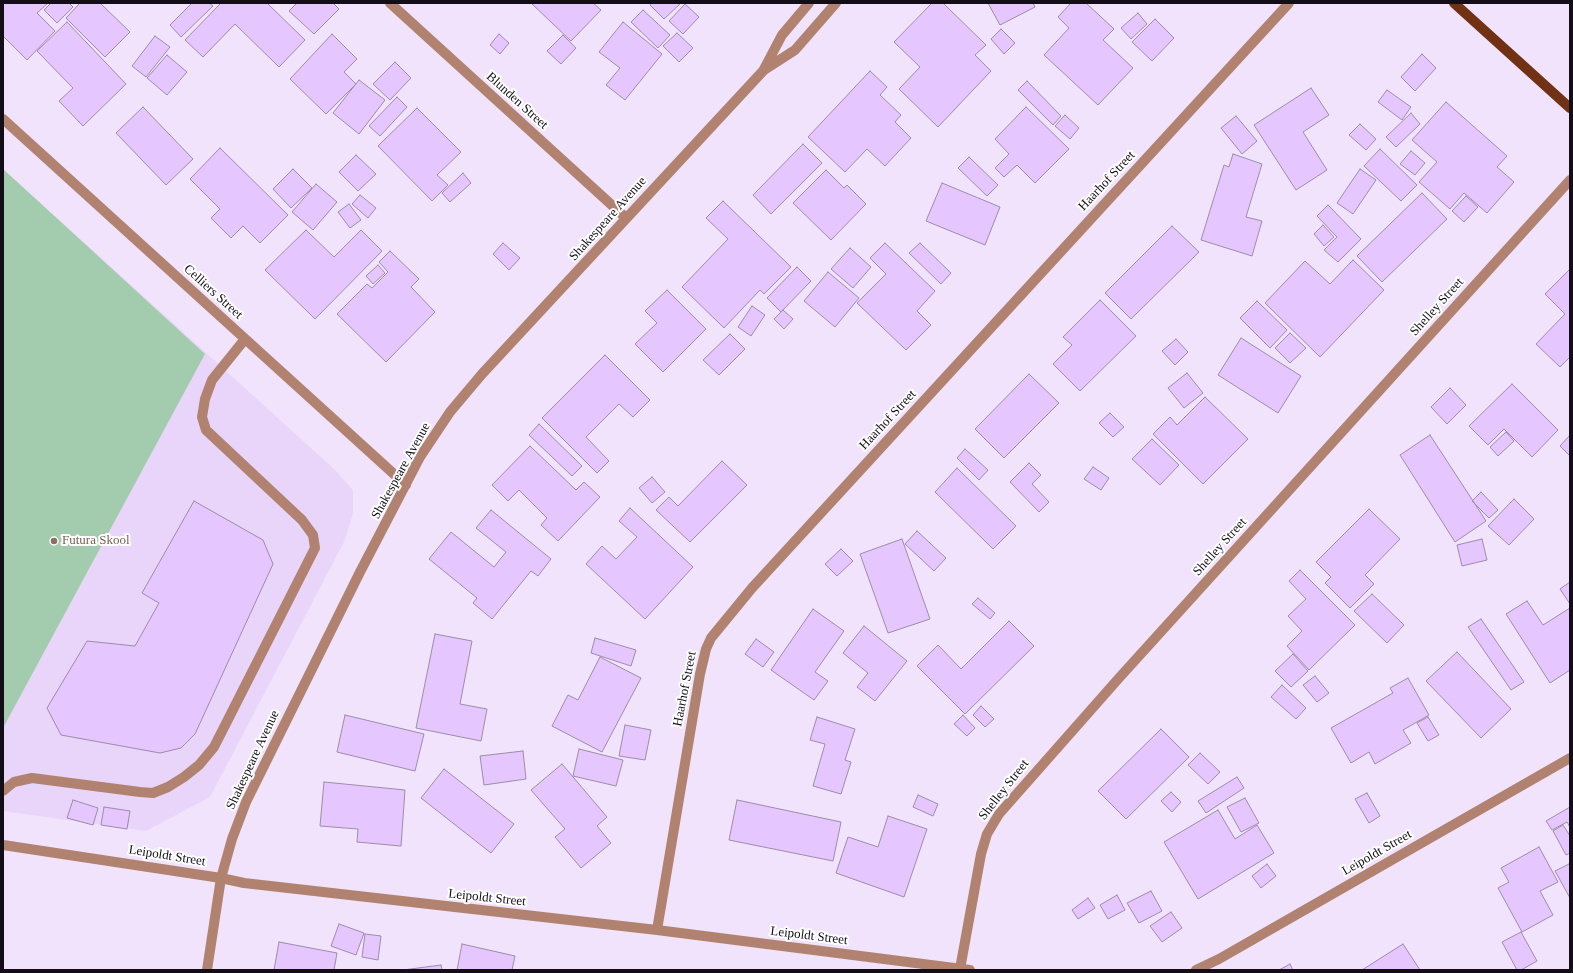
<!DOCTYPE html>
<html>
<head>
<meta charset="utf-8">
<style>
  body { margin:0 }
  #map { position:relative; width:1573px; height:973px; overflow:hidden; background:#f0e3fb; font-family:"Times New Roman",serif }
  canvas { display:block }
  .frame { position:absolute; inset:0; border:4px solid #120d17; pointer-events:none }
</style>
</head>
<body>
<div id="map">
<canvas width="1573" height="973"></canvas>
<div class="frame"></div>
</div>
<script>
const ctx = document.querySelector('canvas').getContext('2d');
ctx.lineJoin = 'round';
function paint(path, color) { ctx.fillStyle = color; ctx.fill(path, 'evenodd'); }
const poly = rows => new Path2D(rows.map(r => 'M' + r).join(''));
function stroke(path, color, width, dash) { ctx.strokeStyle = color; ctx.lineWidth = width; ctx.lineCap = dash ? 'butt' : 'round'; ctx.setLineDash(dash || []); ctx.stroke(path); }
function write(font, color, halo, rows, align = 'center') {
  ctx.font = font + ' "Times New Roman",serif'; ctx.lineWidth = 4; ctx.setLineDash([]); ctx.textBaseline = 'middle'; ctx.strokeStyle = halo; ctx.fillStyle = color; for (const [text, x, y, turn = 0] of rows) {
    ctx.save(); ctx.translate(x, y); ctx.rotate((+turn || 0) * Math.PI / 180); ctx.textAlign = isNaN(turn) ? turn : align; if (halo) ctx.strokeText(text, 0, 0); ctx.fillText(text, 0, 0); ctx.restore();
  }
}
paint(poly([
  [3,169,333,468,353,490,353,513,345,540,210,797,146,831,3,811]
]), '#e9d5fa');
paint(poly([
  [3,169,205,354,3,728]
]), '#a3cbad');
const building = poly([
  [3,3,48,3,37,13,55,31,27,60,3,36,3,3],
  [51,3,69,3,73,7,57,23,44,10,51,3],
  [80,3,100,3,130,32,105,57,66,18,80,3],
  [192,3,209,3,213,6,181,37,170,25,192,3],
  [221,3,267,3,305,40,279,67,235,24,203,57,185,40,221,3],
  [297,3,333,3,339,9,314,34,289,11,297,3],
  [531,3,593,3,601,10,571,41,531,3],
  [651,3,681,3,664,19,650,5,651,3],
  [932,3,943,3,986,45,975,55,991,71,938,127,899,89,920,67,894,42,932,3],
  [988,3,1033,3,1035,7,1000,25,988,3],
  [1071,3,1086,3,1114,29,1103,40,1133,68,1098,105,1044,55,1069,28,1058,17,1071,3],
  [685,4,699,17,683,34,669,21,685,4],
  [643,10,670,35,658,48,631,22,643,10],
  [1138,13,1147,24,1131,39,1121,28,1138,13],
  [1155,19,1174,38,1152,61,1132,42,1155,19],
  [67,22,126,84,83,126,59,101,73,88,37,51,67,22],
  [623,22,662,54,625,100,606,85,620,68,599,52,623,22],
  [1001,29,1015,43,1004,54,991,39,1001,29],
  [677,33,693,48,679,62,663,46,677,33],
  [332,34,357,59,344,72,356,84,326,114,290,79,332,34],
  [499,34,509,43,500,54,490,45,499,34],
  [563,35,576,48,561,64,547,51,563,35],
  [155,36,170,47,146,77,132,66,155,36],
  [1422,54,1436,68,1415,91,1401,77,1422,54],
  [167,55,187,72,167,95,147,78,167,55],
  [395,62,411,78,390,100,373,84,395,62],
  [870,71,887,87,880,95,901,115,895,122,911,138,885,166,867,149,845,172,808,137,870,71],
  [359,80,385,100,359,134,333,113,359,80],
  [1027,81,1061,116,1053,125,1018,90,1027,81],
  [1311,88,1329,115,1303,132,1327,170,1296,190,1254,125,1311,88],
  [1387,90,1411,107,1402,120,1378,102,1387,90],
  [397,97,407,107,380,136,369,126,397,97],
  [1446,102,1507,156,1497,167,1514,182,1487,213,1464,193,1450,209,1419,182,1437,162,1412,140,1446,102],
  [143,107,193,159,166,185,116,133,143,107],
  [1026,107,1069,149,1035,183,1017,165,1004,177,995,168,1009,154,995,139,1026,107],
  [417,108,461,152,437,175,448,185,432,201,378,146,417,108],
  [1411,113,1420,124,1396,147,1386,137,1411,113],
  [1065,115,1079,128,1070,139,1055,126,1065,115],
  [1236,116,1257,141,1242,154,1221,128,1236,116],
  [1360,124,1376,139,1366,150,1349,135,1360,124],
  [803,144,822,163,771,214,753,195,803,144],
  [220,148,288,215,260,243,243,226,231,238,211,218,220,209,190,179,220,148],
  [1380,149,1417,185,1401,201,1364,166,1380,149],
  [1411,151,1425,163,1415,175,1400,164,1411,151],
  [1233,154,1262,164,1246,217,1262,221,1252,256,1201,240,1224,165,1229,167,1233,154],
  [356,155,376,174,358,191,339,172,356,155],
  [969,157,998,185,987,196,958,168,969,157],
  [293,169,312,188,291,208,273,189,293,169],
  [1360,169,1376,180,1353,214,1337,203,1360,169],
  [826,170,844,188,847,185,866,204,831,240,793,203,826,170],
  [463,173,471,183,450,202,442,193,463,173],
  [942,183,1000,207,985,245,926,221,942,183],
  [316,184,337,202,313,230,292,212,316,184],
  [1422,193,1447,219,1382,282,1357,256,1422,193],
  [360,195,376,208,368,218,352,204,360,195],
  [1466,196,1478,207,1464,222,1452,211,1466,196],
  [723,201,791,267,764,294,760,290,724,328,682,287,728,239,706,218,723,201],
  [349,204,361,220,350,228,338,212,349,204],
  [1328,205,1361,239,1338,262,1324,250,1337,237,1317,216,1328,205],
  [1323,225,1334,237,1324,246,1314,234,1323,225],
  [1172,226,1199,252,1131,319,1105,293,1172,226],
  [306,230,334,257,361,230,382,251,315,319,265,270,306,230],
  [503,243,520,258,509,270,493,254,503,243],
  [885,243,935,291,917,311,931,325,906,350,857,303,886,274,870,258,885,243],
  [920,243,951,273,941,284,909,253,920,243],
  [850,248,871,267,853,288,831,269,850,248],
  [390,251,419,279,411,287,435,312,386,362,337,314,367,284,372,288,388,272,379,262,390,251],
  [1353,260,1384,290,1320,357,1265,303,1305,261,1330,284,1353,260],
  [378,265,385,273,373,284,366,276,378,265],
  [797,267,811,281,781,312,767,298,797,267],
  [1570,269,1570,357,1560,367,1536,344,1565,314,1545,294,1570,269],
  [828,272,859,298,835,327,804,301,828,272],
  [667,290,706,329,663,372,635,344,657,323,645,311,667,290],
  [1100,300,1136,336,1080,391,1053,364,1072,345,1063,337,1100,300],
  [1257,301,1287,330,1270,348,1240,318,1257,301],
  [752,306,765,315,751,336,738,327,752,306],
  [783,310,793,319,784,329,774,319,783,310],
  [1290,333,1306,348,1290,363,1275,348,1290,333],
  [730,334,745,349,719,375,703,360,730,334],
  [1241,338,1301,376,1278,413,1218,375,1241,338],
  [1176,339,1188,352,1175,365,1162,351,1176,339],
  [605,355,650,400,633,417,619,404,586,437,609,461,597,473,542,418,605,355],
  [1187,373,1203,393,1184,408,1168,388,1187,373],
  [1029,374,1059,403,1004,458,975,429,1029,374],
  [1512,384,1558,430,1532,457,1504,429,1488,445,1469,426,1512,384],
  [1450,388,1466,405,1447,424,1431,407,1450,388],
  [1205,397,1248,439,1203,484,1153,434,1170,417,1177,425,1205,397],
  [1110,413,1124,427,1113,437,1099,423,1110,413],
  [539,424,582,466,572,476,529,435,539,424],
  [1506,432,1514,441,1498,456,1490,447,1506,432],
  [1430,435,1486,521,1455,542,1400,455,1430,435],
  [1570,435,1570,456,1560,446,1570,435],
  [1152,439,1179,465,1160,485,1132,459,1152,439],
  [530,446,576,490,584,482,600,497,558,541,541,525,547,518,519,490,508,501,492,485,530,446],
  [965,449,988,470,979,480,957,458,965,449],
  [722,461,747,485,690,542,656,510,669,497,678,506,722,461],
  [1029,463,1041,475,1032,484,1049,502,1039,512,1010,482,1029,463],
  [1093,467,1109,478,1101,490,1084,479,1093,467],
  [957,468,1016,526,993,549,935,492,957,468],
  [652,477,665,492,652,503,639,488,652,477],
  [1481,492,1498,510,1489,518,1472,501,1481,492],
  [1514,499,1534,519,1509,545,1488,526,1514,499],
  [194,501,263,540,273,564,195,734,181,748,160,753,61,735,47,708,87,641,135,646,159,603,142,593,194,501],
  [630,508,693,567,645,619,586,564,602,546,616,559,637,537,619,521,630,508],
  [1369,509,1400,539,1365,575,1374,584,1350,608,1325,583,1331,577,1316,562,1369,509],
  [491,510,551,559,538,576,531,571,492,619,473,603,477,598,429,559,451,532,494,567,506,552,476,528,491,510],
  [917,531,946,558,934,571,905,544,917,531],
  [902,539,930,619,888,633,860,554,902,539],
  [1482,539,1487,560,1462,566,1457,545,1482,539],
  [841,549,853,561,837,576,825,564,841,549],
  [1300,570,1355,625,1309,670,1287,646,1302,631,1288,616,1306,599,1289,581,1300,570],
  [1570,582,1570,604,1560,589,1570,582],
  [1372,594,1404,625,1387,643,1354,611,1372,594],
  [978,598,995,613,990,619,972,604,978,598],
  [1527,601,1543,625,1570,608,1570,670,1550,683,1506,614,1527,601],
  [813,609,844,631,815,672,828,681,814,700,771,670,813,609],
  [1481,619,1524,682,1511,690,1468,627,1481,619],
  [1009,621,1034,646,965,714,917,666,938,645,961,669,1009,621],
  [864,626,907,661,875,701,857,687,868,673,843,653,864,626],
  [435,634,472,641,460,704,487,709,481,741,416,728,435,634],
  [595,638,636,650,631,666,591,653,595,638],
  [756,639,774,652,763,667,745,654,756,639],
  [1457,652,1511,709,1481,738,1426,681,1457,652],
  [1293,654,1308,671,1291,687,1275,671,1293,654],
  [600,657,641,678,602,752,552,726,568,695,578,700,600,657],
  [1315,676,1329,693,1317,702,1303,685,1315,676],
  [1408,678,1429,715,1403,730,1411,743,1375,764,1369,752,1351,763,1331,728,1393,693,1390,688,1408,678],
  [1282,685,1306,708,1296,719,1271,697,1282,685],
  [981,706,994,719,985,727,973,715,981,706],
  [345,715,424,734,415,771,337,752,345,715],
  [963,715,975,728,967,736,954,724,963,715],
  [817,717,855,729,845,760,851,762,841,794,813,786,825,744,810,740,817,717],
  [1428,717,1439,735,1428,741,1417,723,1428,717],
  [625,725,651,730,645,760,619,756,625,725],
  [1161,729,1189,757,1126,819,1098,791,1161,729],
  [579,749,623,760,616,786,573,776,579,749],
  [523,751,526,779,484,785,480,756,523,751],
  [1200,753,1220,772,1208,784,1188,765,1200,753],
  [562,764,607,817,597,826,611,843,581,868,555,837,565,829,531,790,562,764],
  [444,769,514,824,491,853,421,798,444,769],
  [1237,777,1244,788,1206,813,1198,801,1237,777],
  [324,782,405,790,401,846,357,842,358,829,320,826,324,782],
  [1171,792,1181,802,1172,812,1161,801,1171,792],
  [1367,793,1380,816,1369,823,1355,799,1367,793],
  [918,795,938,804,933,816,913,807,918,795],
  [1245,798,1259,823,1241,832,1227,807,1245,798],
  [73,800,98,808,93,825,67,818,73,800],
  [737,800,841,822,833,861,729,840,737,800],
  [104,807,130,811,127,829,101,825,104,807],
  [1570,807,1570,827,1567,822,1552,830,1546,821,1570,807],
  [1218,810,1235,839,1257,825,1274,853,1198,899,1164,842,1218,810],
  [888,816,927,829,904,897,836,873,848,837,878,847,888,816],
  [1563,825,1570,836,1570,853,1566,855,1553,831,1563,825],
  [1539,847,1558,882,1540,891,1553,915,1522,932,1498,888,1509,882,1501,868,1539,847],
  [1267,864,1276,876,1261,888,1252,876,1267,864],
  [1569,864,1570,866,1570,898,1555,871,1569,864],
  [1151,891,1162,911,1139,923,1127,903,1151,891],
  [1117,895,1125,910,1108,919,1100,905,1117,895],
  [1088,898,1095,908,1078,919,1072,910,1088,898],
  [1171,912,1182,928,1162,942,1150,926,1171,912],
  [339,924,364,933,356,955,331,946,339,924],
  [1521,932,1537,961,1521,970,1517,970,1502,942,1521,932],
  [365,934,381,936,378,960,362,957,365,934],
  [279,942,337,953,334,970,274,970,279,942],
  [462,944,515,956,512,970,457,970,462,944],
  [1403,944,1420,970,1362,970,1403,944],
  [1290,964,1293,970,1279,970,1290,964],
  [441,965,442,970,403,970,441,965]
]);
paint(building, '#e6c6ff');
stroke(building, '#9c8ca8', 1);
stroke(poly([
  [390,3,626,218],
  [764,70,795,50,836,3],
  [3,119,406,485],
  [3,791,14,782,32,778,140,792,153,793,168,787,184,777,199,765,214,747,315,548,313,535,302,520,206,430,202,417,205,399,212,380,245,339],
  [3,845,221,878,244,883,657,930,970,970],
  [657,930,700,674,706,649,711,638,752,588,1289,3],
  [960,969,981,854,987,834,999,814,1119,678,1570,180],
  [207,970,221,878,232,839,246,802,360,572,420,457,450,412,482,374,763,71,782,35,809,3],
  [1196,970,1219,959,1570,758]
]), '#b1826f', 10);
stroke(poly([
  [1454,3,1570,108]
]), '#713114', 10);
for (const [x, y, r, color] of [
  [54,541,4,"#8d6e63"]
]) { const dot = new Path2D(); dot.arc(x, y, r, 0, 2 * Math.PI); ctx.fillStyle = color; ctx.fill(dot); stroke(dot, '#fff', 1.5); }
write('13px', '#120d17', '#fff', [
  ["Blunden Street",517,101,42],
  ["Haarhof Street",1107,181,-47],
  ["Shakespeare Avenue",608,219,-48],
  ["Celliers Street",213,292,42],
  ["Shelley Street",1437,307,-48],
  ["Haarhof Street",888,420,-47],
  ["Shakespeare Avenue",401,471,-61],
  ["Shelley Street",1220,547,-48],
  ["Haarhof Street",685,689,-79],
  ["Shakespeare Avenue",253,760,-65],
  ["Shelley Street",1004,790,-52],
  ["Leipoldt Street",1377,853,-30],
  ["Leipoldt Street",167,856,9],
  ["Leipoldt Street",487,898,6],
  ["Leipoldt Street",809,936,7]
]);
write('13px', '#785e54', '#fff', [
  ["Futura Skool",62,541]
], 'left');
</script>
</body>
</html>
